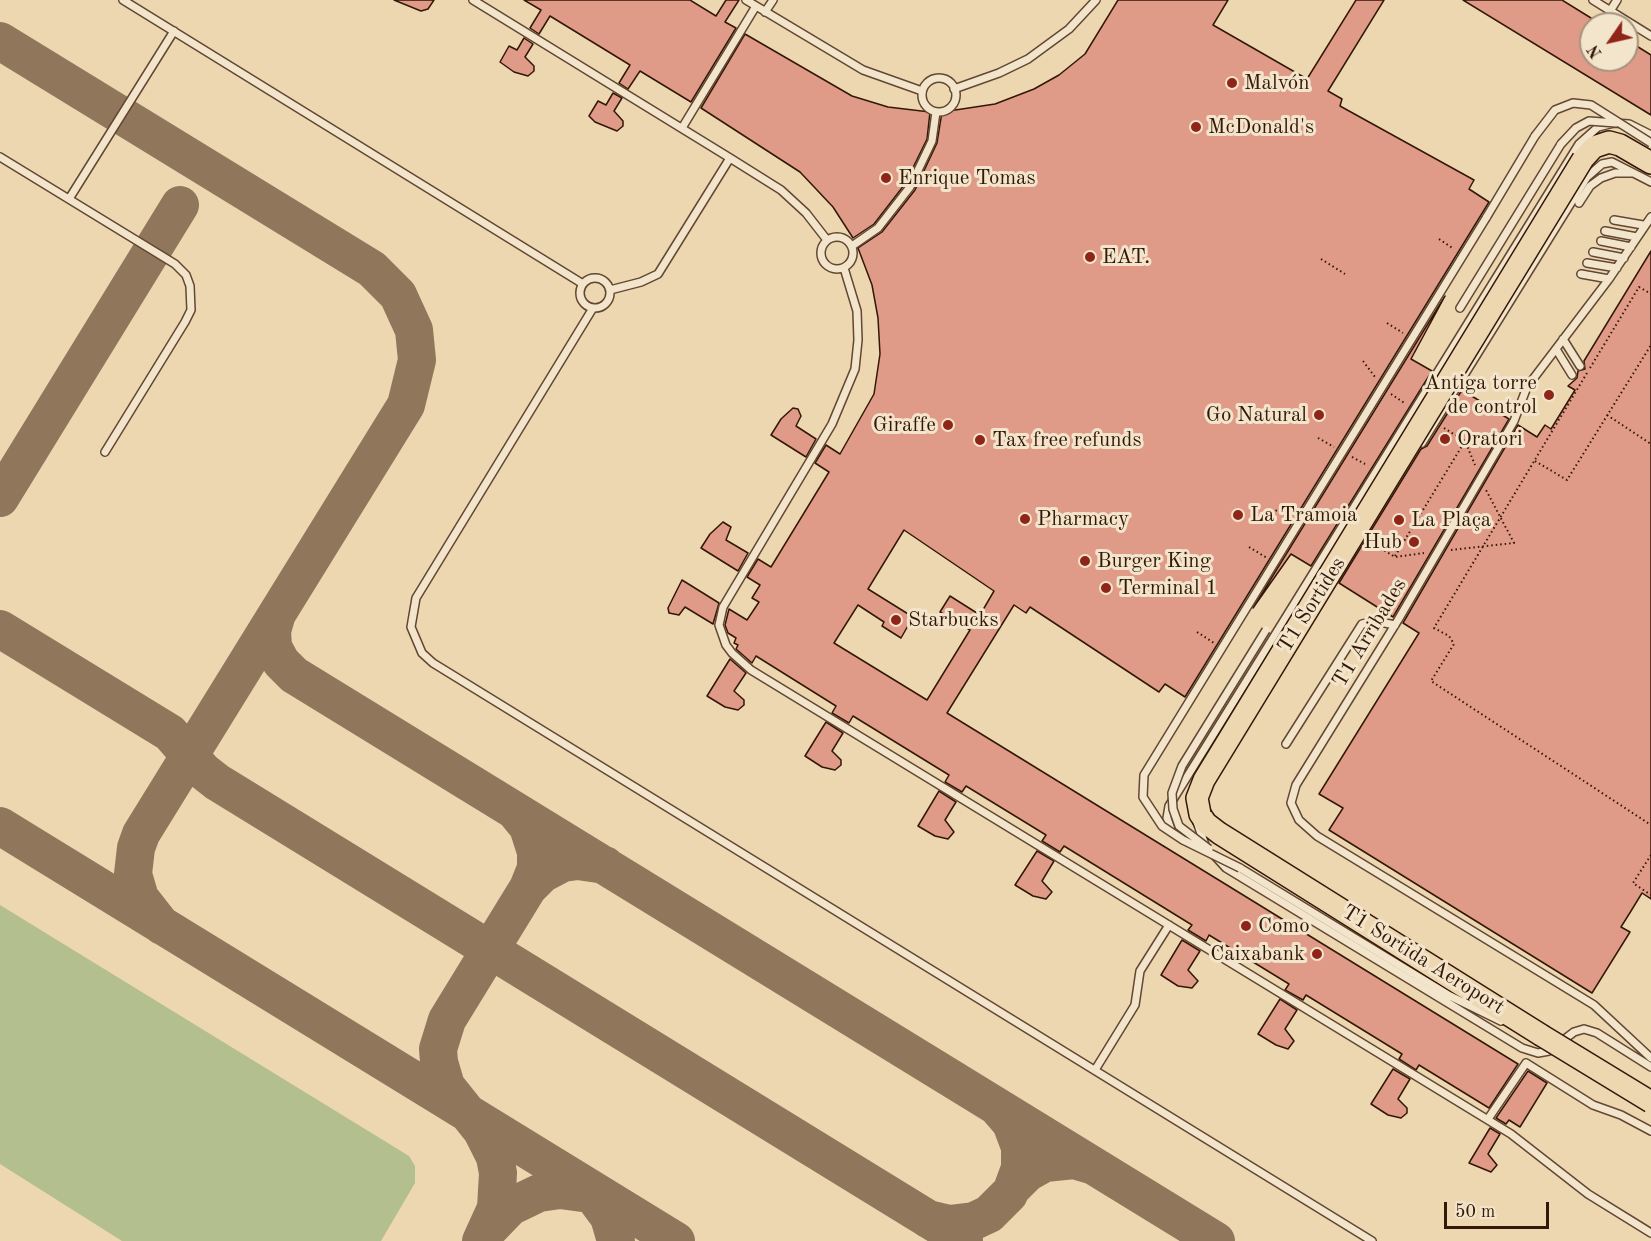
<!DOCTYPE html>
<html>
<head>
<meta charset="utf-8">
<style>
  body { margin:0 }
  #map { position:relative; width:1651px; height:1241px; overflow:hidden; background:#edd7b1; font-family:"Old Standard TT",serif }
  canvas { display:block }
  .north { position:absolute; left:1579px; top:12px; width:60px; height:60px; box-sizing:border-box; background:#f3e5cc; border:2px solid #a6937d; border-radius:50%; rotate:236deg; font-size:16px; font-weight:700; line-height:24px; text-align:center; color:#331707 }
  .north::after { content:''; display:block; margin:auto; width:21px; height:27px; background:#8f2418; clip-path:polygon(50% 0,100% 100%,50% 72%,0 100%) }
  .scale { position:absolute; left:1444px; top:1202px; width:105px; height:27px; box-sizing:border-box; border:3px solid #331707; border-top:0; padding-left:8px; font-size:18px; line-height:21px; white-space:nowrap; color:#331707; -webkit-text-stroke:4px #f3e5cc; paint-order:stroke }
</style>
</head>
<body>
<div id="map">
<canvas width="1651" height="1241"></canvas>
<div class="north">N</div>
<div class="scale">50 m</div>
</div>
<script>
const ctx = document.querySelector('canvas').getContext('2d');
ctx.lineJoin = 'round';
function paint(path, color) { ctx.fillStyle = color; ctx.fill(path, 'evenodd'); }
const poly = rows => new Path2D(rows.map(r => 'M' + r).join(''));
function stroke(path, color, width, dash) { ctx.strokeStyle = color; ctx.lineWidth = width; ctx.lineCap = dash ? 'butt' : 'round'; ctx.setLineDash(dash || []); ctx.stroke(path); }
function write(font, color, halo, rows, align = 'center') {
  ctx.font = font + ' "Old Standard TT",serif'; ctx.lineWidth = 6; ctx.setLineDash([]); ctx.textBaseline = 'middle'; ctx.strokeStyle = halo; ctx.fillStyle = color; for (const [text, x, y, turn = 0] of rows) {
    ctx.save(); ctx.translate(x, y); ctx.rotate((+turn || 0) * Math.PI / 180); ctx.textAlign = isNaN(turn) ? turn : align; if (halo) ctx.strokeText(text, 0, 0); ctx.fillText(text, 0, 0); ctx.restore();
  }
}
paint(poly([
  [0,905,409,1156,415,1166,415,1183,381,1241,122,1241,0,1164]
]), '#b3bf8f');
stroke(poly([
  [0,41,372,269,398,295,414,330,417,360,406,405,141,834,136,848,133,874,140,898,162,926],
  [0,498,180,205],
  [276,617,272,631,273,647,281,662,294,675,1216,1241],
  [0,629,170,733,203,771,217,782,964,1241],
  [514,810,528,827,536,852,536,868,528,888,542,874,563,863,578,861,605,865],
  [0,826,676,1241],
  [998,1108,1011,1123,1020,1147,1020,1168,1013,1187,1027,1173,1045,1163,1074,1160,1091,1165],
  [589,1190,609,1217,616,1241],
  [928,1219,949,1224,974,1221,989,1214,1009,1194],
  [486,1232,510,1207,539,1193,560,1190,597,1195],
  [481,1241,496,1208,498,1173,495,1157,482,1131,446,1086,439,1062,438,1049,447,1020,528,888]
]), '#90775c', 38);
const building = poly([
  [394,0,434,0,428,9,421,11,394,0],
  [524,0,690,0,716,16,726,0,739,0,725,22,736,28,691,102,640,71,628,89,619,83,630,65,550,16,539,34,530,28,541,10,524,0],
  [1118,0,1228,0,1213,25,1307,79,1356,0,1384,0,1328,91,1342,99,1340,106,1474,180,1469,189,1489,202,1185,697,1165,684,1159,692,1030,607,1026,613,1014,605,947,713,1518,1064,1489,1108,1419,1065,1416,1070,1399,1059,1402,1054,1306,995,1303,1000,1285,990,1289,984,1209,935,1206,941,1188,930,1192,925,1064,846,1060,852,1042,841,1046,835,966,786,962,792,945,782,949,775,853,716,849,723,832,713,836,706,756,656,752,663,736,649,738,645,734,643,736,638,728,633,725,625,729,609,747,620,759,602,752,598,760,585,747,577,758,559,771,567,829,472,815,463,826,445,840,454,874,394,880,354,878,318,872,285,858,248,882,232,915,190,937,143,942,112,995,104,1034,89,1059,75,1085,54,1118,0],
  [904,530,994,591,980,615,950,596,940,612,970,630,927,700,834,643,858,605,884,622,882,626,901,638,913,617,868,589,904,530],
  [1463,0,1562,0,1591,18,1591,60,1627,60,1627,40,1651,55,1651,115,1463,0],
  [745,34,852,96,888,107,930,112,927,139,905,184,874,224,853,238,833,207,800,172,701,108,745,34],
  [524,38,533,44,525,57,534,66,534,71,528,76,514,72,500,62,509,46,517,50,524,38],
  [613,93,622,98,614,111,623,121,623,126,617,131,595,122,589,116,598,101,606,105,613,93],
  [1651,251,1651,899,1642,893,1631,911,1621,927,1630,932,1592,993,1329,830,1343,808,1319,794,1419,633,1403,623,1518,425,1537,437,1545,425,1551,429,1575,390,1568,386,1577,378,1578,371,1585,369,1584,361,1651,251],
  [1445,296,1411,359,1432,371,1311,566,1291,554,1253,608,1445,296],
  [1462,390,1509,419,1393,617,1339,583,1421,449,1427,446,1462,390],
  [793,408,798,409,801,416,796,426,816,439,806,457,771,435,781,419,793,408],
  [723,522,731,527,726,540,748,553,738,571,701,548,710,534,723,522],
  [682,580,719,603,713,624,685,607,679,615,669,613,668,608,682,580],
  [730,659,746,673,734,691,744,700,744,705,738,710,725,707,707,696,730,659],
  [826,722,843,733,832,751,841,760,841,765,835,770,822,767,805,756,826,722],
  [939,791,956,802,945,820,954,832,948,839,935,836,918,826,939,791],
  [1037,851,1054,861,1042,881,1052,892,1046,899,1033,896,1015,885,1037,851],
  [1182,940,1200,951,1188,970,1198,981,1192,988,1178,986,1161,975,1182,940],
  [1280,999,1297,1010,1285,1029,1294,1041,1288,1049,1276,1045,1258,1034,1280,999],
  [1393,1069,1410,1079,1398,1099,1407,1108,1407,1113,1401,1118,1388,1115,1371,1104,1393,1069],
  [1528,1071,1547,1083,1520,1127,1509,1120,1506,1124,1496,1118,1528,1071],
  [1490,1128,1500,1134,1488,1154,1497,1165,1491,1172,1469,1163,1490,1128]
]);
paint(building, '#df9b87');
stroke(building, '#331707', 1.5);
const lane = poly([
  [123,0,583,284],
  [473,0,730,158,658,274,641,282,610,290],
  [746,0,863,70,922,91],
  [1593,0,1651,36],
  [1610,11,1617,0],
  [765,12,773,0],
  '922 95a17 17 0 1 1 34 0a17 17 0 1 1-34 0Z',
  [954,89,999,73,1028,59,1069,29,1096,0],
  [682,128,756,6],
  [0,157,175,264,186,275,190,286,191,310,185,322,105,452],
  [730,158,781,190,806,213,827,240],
  [69,199,174,31],
  [1579,203,1590,186,1601,178,1615,173,1632,173],
  [1651,217,1609,279,1527,387,1514,421,1398,620,1296,785,1291,803,1299,820,1317,836,1594,1005,1651,1058],
  [1486,218,1535,136],
  [1614,220,1643,225],
  [1605,231,1637,237],
  '821 253a16 16 0 1 1 32 0a16 16 0 1 1-32 0Z',
  [1601,241,1631,247],
  [852,246,878,228,910,187,932,141,936,112],
  [1593,252,1624,258],
  [1587,263,1617,268],
  [844,268,857,311,858,340,855,369,832,424,723,607,719,625,726,645,732,653,751,670,1511,1134,1588,1194,1651,1233],
  [1581,274,1609,279],
  '580 293a15 15 0 1 1 30 0a15 15 0 1 1-30 0Z',
  [593,308,416,598,411,627,422,653,433,663,1372,1241],
  [1460,308,1561,144],
  [1563,339,1580,366],
  [1556,349,1572,375],
  [1422,443,1587,177,1602,164,1612,162,1651,182],
  [1286,744,1362,624,1375,621,1395,625],
  [1197,822,1205,845],
  [1172,832,1167,818,1169,806,1579,144,1598,127,1614,123,1629,124,1651,135],
  [1215,856,1226,868,1522,1048,1538,1053,1549,1051,1574,1032,1584,1029,1597,1033,1651,1067],
  [1240,868,1450,996,1501,1021],
  [1095,1070,1135,1005,1140,971,1169,925],
  [1488,1119,1526,1063,1593,1105,1621,1115,1651,1131]
]);
const primary = poly([
  [1583,159,1594,147,1609,142,1620,145,1651,163],
  [1200,814,1206,823,1219,833,1541,1035]
]);
stroke(lane, '#624732', 10);
stroke(primary, '#331707', 24);
stroke(poly([
  [1439,239,1454,249],
  [1321,259,1345,274],
  [1387,323,1403,333],
  [1363,361,1375,377],
  [1590,368,1639,287,1651,294],
  [1587,373,1434,628,1449,636,1454,644,1431,681,1651,825],
  [1391,394,1406,404],
  [1607,415,1651,444],
  [1444,428,1465,441,1475,465],
  [1318,438,1334,447],
  [1352,457,1365,464],
  [1535,461,1567,480,1651,345],
  [1318,509,1334,519],
  [1271,511,1295,509],
  [1369,541,1395,557,1424,553],
  [1249,547,1267,558],
  [1451,550,1514,543,1486,490],
  [1395,556,1465,441],
  [1197,632,1214,643],
  [1651,855,1633,883,1651,895]
]), '#331707', 2, [1.5, 3]);
stroke(lane, '#f3e5cc', 7);
stroke(primary, '#edd7b1', 21);
const laneBridge = poly([
  [1535,136,1555,110,1573,103,1591,105,1651,143],
  [1561,144,1576,128,1589,121,1616,123],
  [1209,849,1179,826,1173,809,1172,793,1182,766,1266,630],
  [1240,868,1183,840,1162,826,1143,797,1144,775,1486,218]
]);
const primaryBridge = poly([
  [1200,814,1197,798,1204,780,1583,159],
  [1541,1035,1651,1102]
]);
stroke(laneBridge, '#624732', 10, []);
stroke(primaryBridge, '#331707', 24, []);
stroke(laneBridge, '#f3e5cc', 7);
stroke(primaryBridge, '#edd7b1', 21);
for (const [x, y, r, color] of [
  [1232,83,6,"#8f2418"],
  [1196,127,6,"#8f2418"],
  [886,178,6,"#8f2418"],
  [1090,257,6,"#8f2418"],
  [1549,395,6,"#8f2418"],
  [1319,415,6,"#8f2418"],
  [948,425,6,"#8f2418"],
  [1445,439,6,"#8f2418"],
  [980,440,6,"#8f2418"],
  [1238,515,6,"#8f2418"],
  [1025,519,6,"#8f2418"],
  [1399,520,6,"#8f2418"],
  [1414,542,6,"#8f2418"],
  [1085,561,6,"#8f2418"],
  [1106,588,6,"#8f2418"],
  [896,620,6,"#8f2418"],
  [1246,926,6,"#8f2418"],
  [1317,954,6,"#8f2418"]
]) { const dot = new Path2D(); dot.arc(x, y, r, 0, 2 * Math.PI); ctx.fillStyle = color; ctx.fill(dot); stroke(dot, '#f3e5cc', 2); }
write('21px', '#331707', '#f3e5cc', [
  ["Malvón",1244,83],
  ["McDonald's",1208,127],
  ["Enrique Tomas",898,178],
  ["EAT.",1102,257],
  ["Antiga torre",1537,383,"right"],
  ["de control",1537,407,"right"],
  ["Go Natural",1307,415,"right"],
  ["Giraffe",936,425,"right"],
  ["Oratori",1457,439],
  ["Tax free refunds",992,440],
  ["La Tramoia",1250,515],
  ["Pharmacy",1037,519],
  ["La Plaça",1411,520],
  ["Hub",1402,542,"right"],
  ["Burger King",1097,561],
  ["Terminal 1",1118,588],
  ["Starbucks",908,620],
  ["Como",1258,926],
  ["Caixabank",1305,954,"right"]
], 'left');
write('21px', '#331707', '#f3e5cc', [
  ["T1 Sortides",1312,605,-58],
  ["T1 Arribades",1370,633,-59],
  ["T1 Sortida Aeroport",1423,960,32]
]);
</script>
</body>
</html>
